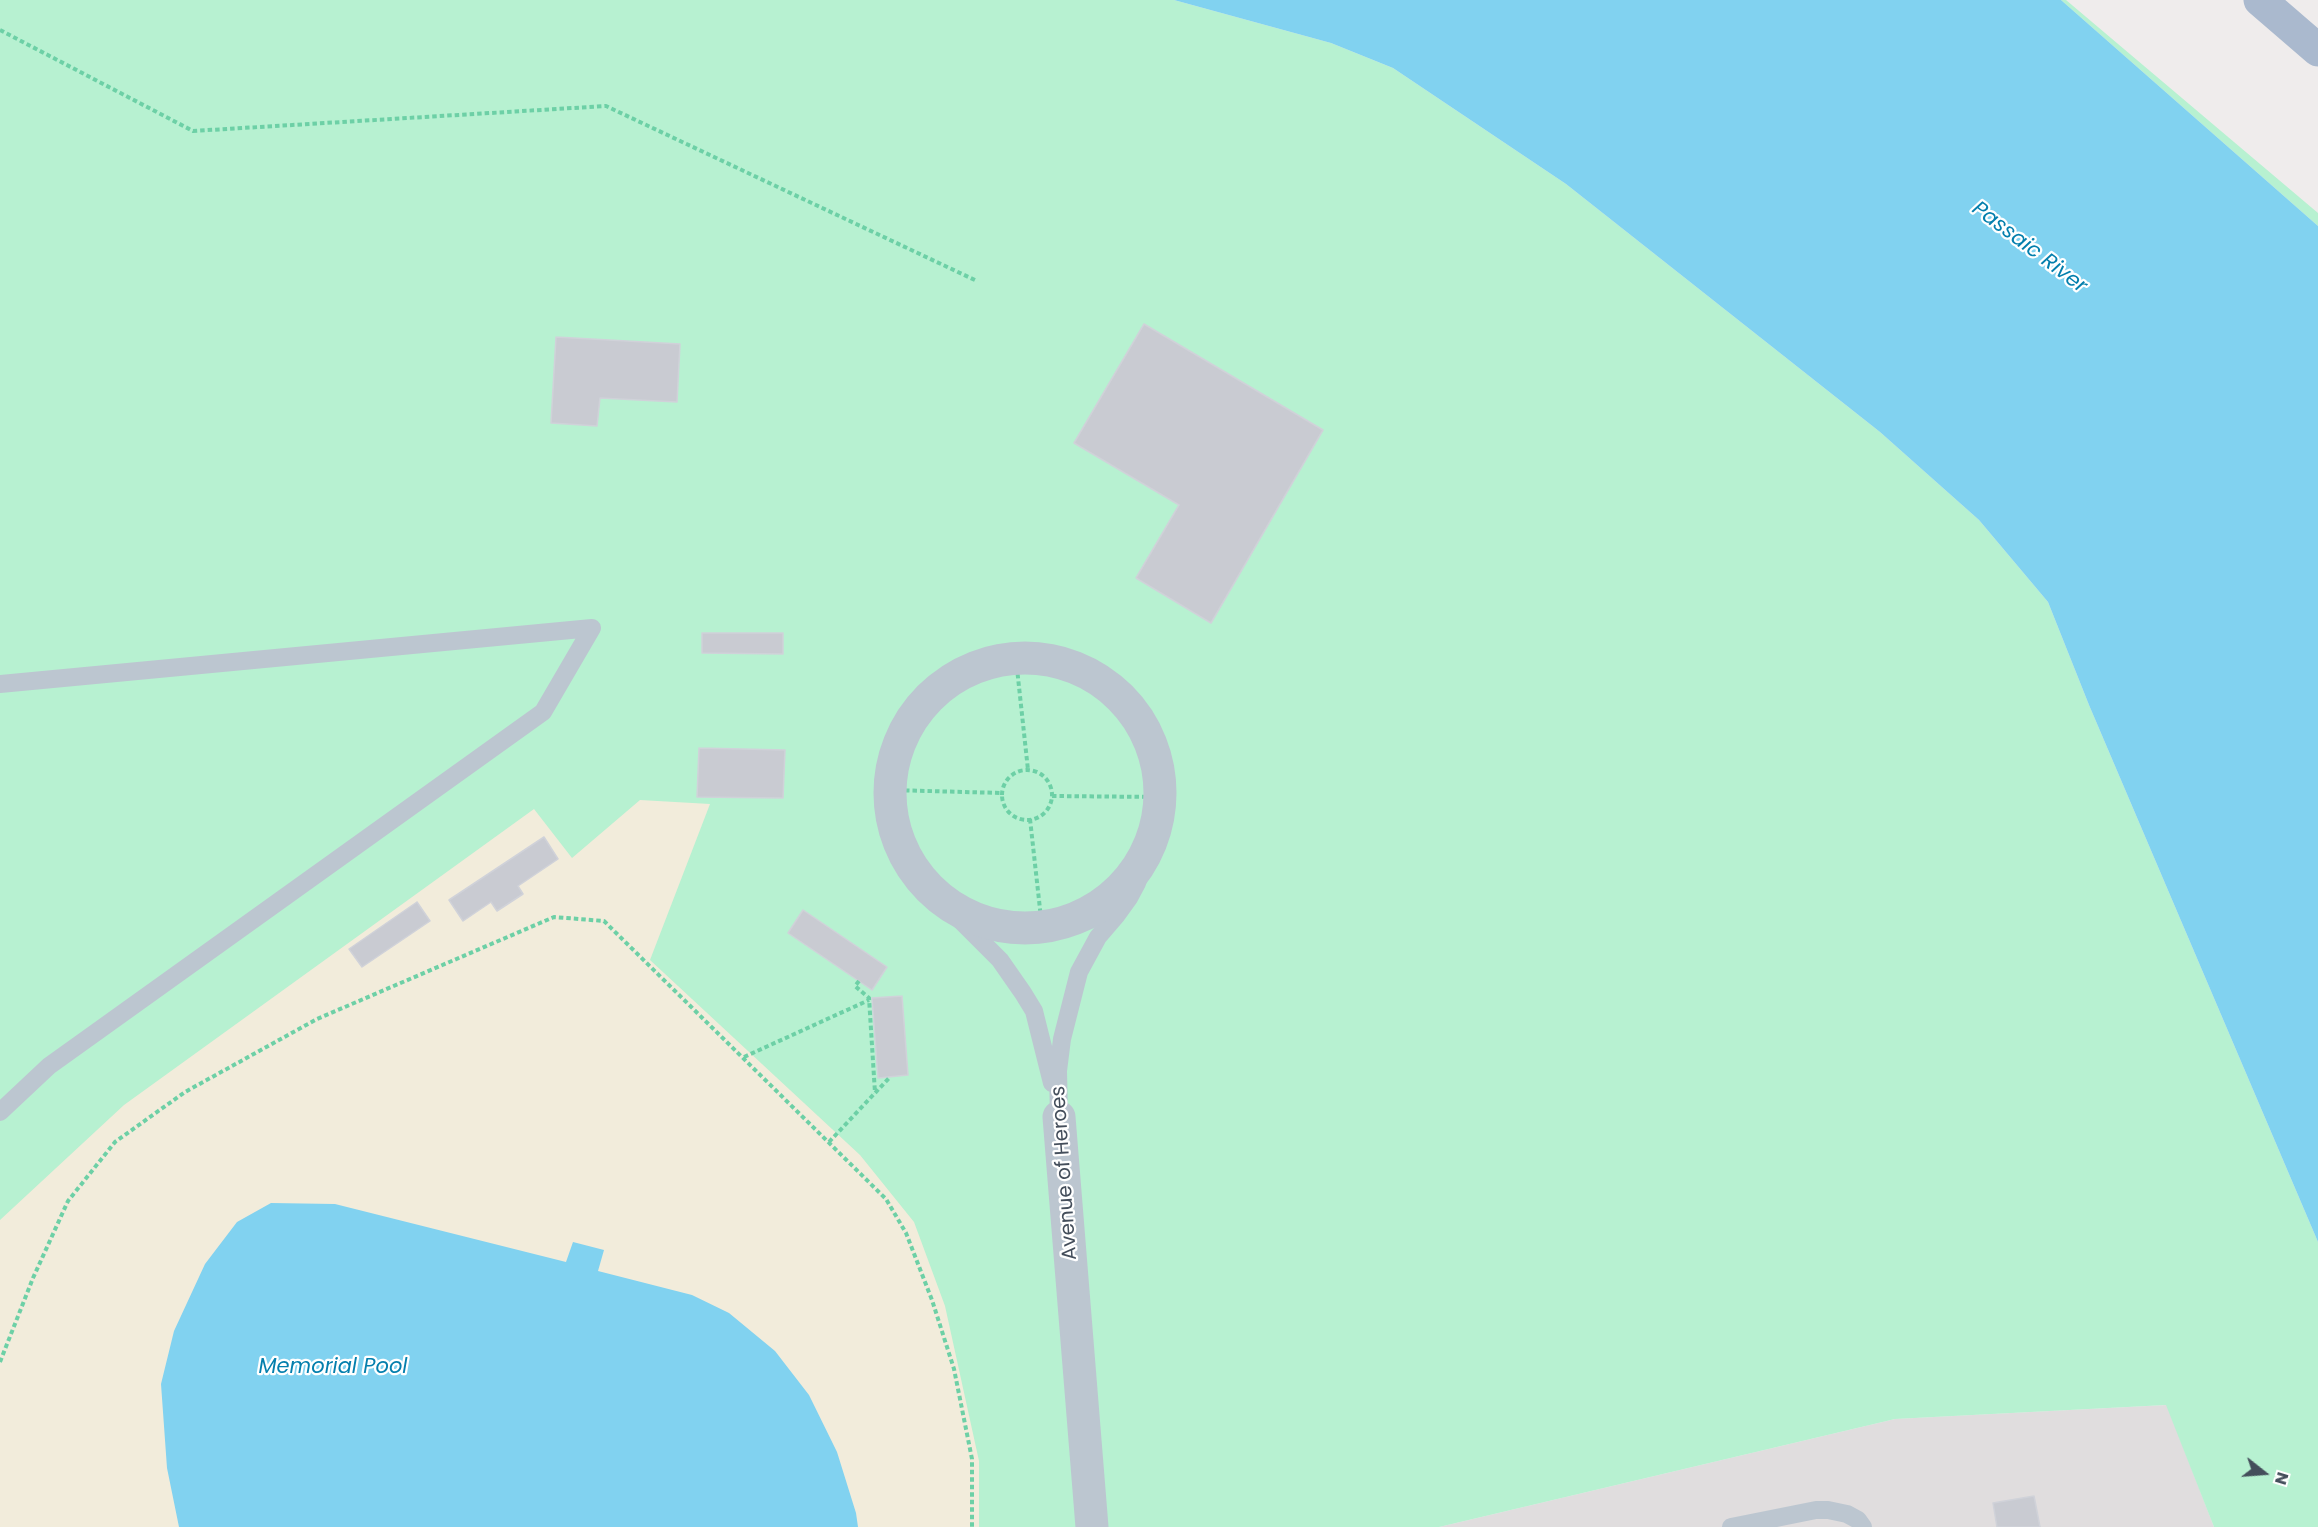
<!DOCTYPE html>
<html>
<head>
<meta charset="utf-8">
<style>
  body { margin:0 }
  #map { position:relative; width:2318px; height:1527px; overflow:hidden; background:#efecec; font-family:Poppins,sans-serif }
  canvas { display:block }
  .north { position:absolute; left:2234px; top:1443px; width:60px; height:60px; -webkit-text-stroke:4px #fff; paint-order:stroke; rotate:107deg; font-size:16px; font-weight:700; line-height:24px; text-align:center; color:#444e5b }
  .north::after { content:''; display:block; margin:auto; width:21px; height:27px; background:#444e5b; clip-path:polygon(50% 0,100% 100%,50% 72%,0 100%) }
</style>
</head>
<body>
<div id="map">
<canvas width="2318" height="1527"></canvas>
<div class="north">N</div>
</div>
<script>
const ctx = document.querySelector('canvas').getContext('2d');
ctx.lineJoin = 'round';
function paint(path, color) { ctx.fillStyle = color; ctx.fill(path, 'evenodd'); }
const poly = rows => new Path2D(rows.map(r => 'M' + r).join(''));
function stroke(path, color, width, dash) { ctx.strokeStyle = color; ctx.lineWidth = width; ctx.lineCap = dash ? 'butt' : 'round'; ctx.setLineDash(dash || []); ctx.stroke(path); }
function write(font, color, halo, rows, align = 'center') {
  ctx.font = font + ' Poppins,sans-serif'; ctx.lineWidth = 4.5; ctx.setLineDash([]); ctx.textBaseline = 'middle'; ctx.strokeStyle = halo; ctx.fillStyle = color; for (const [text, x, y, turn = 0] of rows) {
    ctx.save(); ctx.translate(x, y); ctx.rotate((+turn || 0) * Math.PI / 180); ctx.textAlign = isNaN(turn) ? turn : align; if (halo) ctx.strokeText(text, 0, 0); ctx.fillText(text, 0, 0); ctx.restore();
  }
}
paint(poly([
  [2167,1405,2214,1527,1439,1527,1895,1419]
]), '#e0ddde');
paint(poly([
  [0,0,1174,0,1331,43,1393,68,1566,184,1880,432,1979,520,2048,602,2089,705,2318,1242,2318,1527,2214,1527,2166,1405,1895,1419,1439,1527,0,1527],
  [2061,0,2066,0,2318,213,2318,226]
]), '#b7f1d1');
paint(poly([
  [640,800,710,804,650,960,860,1155,914,1222,945,1306,979,1461,979,1527,0,1527,0,1220,124,1105,534,809,572,858]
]), '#f2ecdb');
paint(poly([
  [1174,0,2061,0,2318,226,2318,1242,2089,705,2048,602,1979,520,1880,432,1566,184,1393,68,1331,43],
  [271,1203,335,1204,566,1262,573,1242,604,1250,598,1271,692,1295,729,1313,775,1351,809,1395,837,1452,856,1513,858,1527,179,1527,167,1468,161,1384,174,1331,205,1264,237,1222]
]), '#81d2f0');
const building = poly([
  [1144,324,1323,430,1211,623,1136,578,1179,505,1074,443,1144,324],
  [556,337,680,344,677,402,600,398,597,426,551,423,556,337],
  [702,633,783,633,783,654,702,653,702,633],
  [699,748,785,750,783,798,697,797,699,748],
  [544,837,558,859,518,886,523,894,497,911,491,902,463,921,449,900,544,837],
  [417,902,430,921,362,967,349,949,417,902],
  [803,910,887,967,872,990,788,933,803,910],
  [902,996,908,1075,878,1078,872,998,902,996],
  [2034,1496,2040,1527,1997,1527,1993,1503,2034,1496]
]);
paint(building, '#c9cbd2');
stroke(building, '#d0d2d9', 1.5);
stroke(poly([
  [0,30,193,131,606,106,977,281],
  [1016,659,1028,770],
  '1002 795a25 25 0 1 1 50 0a25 25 0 1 1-50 0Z',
  [890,790,1002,793],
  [1052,796,1159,797],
  [1030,819,1042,927],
  [859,981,855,986,869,998,875,1093],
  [744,1057,869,1000],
  [829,1142,890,1077],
  [0,1362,33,1278,68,1201,115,1142,185,1092,317,1019,554,917,604,921,886,1199,906,1233,932,1300,954,1369,972,1459,972,1527]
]), '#6dd0a6', 4, [4.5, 3]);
stroke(poly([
  [0,684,592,628,543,712,49,1066,0,1112],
  [932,892,1000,960,1023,993,1034,1011,1052,1083],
  [1059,1117,1058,1071,1062,1039,1079,972,1098,937,1116,916,1129,898,1137,883,1151,841],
  [1731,1527,1816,1510,1828,1510,1847,1514,1858,1520,1863,1527]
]), '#bcc6d0', 18);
stroke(poly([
  '890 793a135 135 0 1 1 270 0a135 135 0 1 1-270 0Z',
  [1059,1117,1092,1527]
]), '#bcc6d0', 33);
stroke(poly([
  [2260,0,2318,50]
]), '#aab9ce', 33);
write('20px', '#444e5b', '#fff', [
  ["Avenue of Heroes",1065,1173,-94]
]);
write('italic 21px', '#047fad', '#fff', [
  ["Passaic River",2029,248,37],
  ["Memorial Pool",333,1368]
]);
</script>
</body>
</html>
